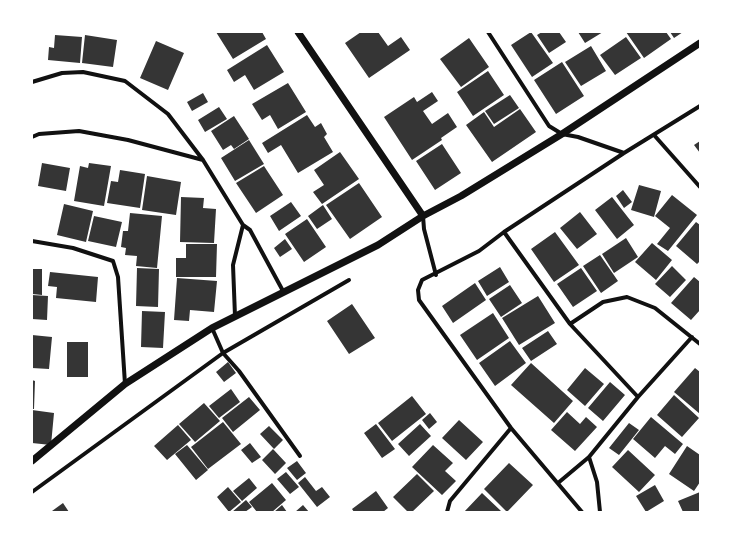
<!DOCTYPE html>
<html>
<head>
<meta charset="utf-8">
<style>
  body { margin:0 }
  #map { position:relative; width:732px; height:544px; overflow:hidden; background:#fff; font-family:Overpass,sans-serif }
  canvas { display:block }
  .frame { position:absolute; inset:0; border:33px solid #fff; pointer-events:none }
</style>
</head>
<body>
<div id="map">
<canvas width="732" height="544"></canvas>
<div class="frame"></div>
</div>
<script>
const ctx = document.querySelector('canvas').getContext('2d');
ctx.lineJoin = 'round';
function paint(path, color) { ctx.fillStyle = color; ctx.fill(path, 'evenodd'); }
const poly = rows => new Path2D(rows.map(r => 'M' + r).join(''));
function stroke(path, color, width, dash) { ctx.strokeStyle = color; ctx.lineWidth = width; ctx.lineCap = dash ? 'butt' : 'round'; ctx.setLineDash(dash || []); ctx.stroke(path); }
paint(poly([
  [216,32,262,32,266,39,233,59],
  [361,32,378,32,388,46,401,37,410,50,369,78,345,43],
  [531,32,553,63,532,77,511,45],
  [542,32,559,32,566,42,549,53,537,35],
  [578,32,603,32,585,43],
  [626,32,666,32,671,39,644,58],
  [670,32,683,32,674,38],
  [55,35,82,37,80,63,48,60,49,47,54,48],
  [85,35,117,40,113,67,82,63],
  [626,37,641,58,615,75,600,55],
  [469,38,489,67,461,87,440,59],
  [156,41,184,53,168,90,140,78],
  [267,45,284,72,254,90,245,75,234,82,227,70],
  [591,46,606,71,581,86,565,62],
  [562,62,584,96,556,114,534,80],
  [488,71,504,95,473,116,457,92],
  [288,83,306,112,278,129,270,115,262,120,252,104],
  [432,92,438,101,423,111,432,124,448,113,457,127,441,138,442,140,412,160,384,117,414,97,417,102],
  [203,93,208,102,192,111,187,102],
  [510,95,519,108,494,124,485,111],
  [219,107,227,119,205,132,198,120],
  [520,109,536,132,492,162,466,125,484,112,494,127],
  [307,115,315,127,321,123,327,134,324,137,333,152,298,173,281,145,268,153,262,143],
  [234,116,249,139,234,149,231,145,223,150,211,131],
  [249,140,264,164,235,181,221,158],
  [700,141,700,153,694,145],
  [442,144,461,173,435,190,416,161],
  [340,152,359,179,322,204,313,192,324,185,314,170],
  [42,163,70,168,66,191,38,186],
  [89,163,111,166,104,206,74,201,80,166,88,168],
  [264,166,283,195,256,213,236,183],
  [120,170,145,174,140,208,107,203,111,181,118,182],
  [147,176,181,182,176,215,142,210],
  [359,183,382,217,350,239,326,205],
  [639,185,661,191,654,217,631,210],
  [623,190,632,202,624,208,616,196],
  [672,195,697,215,668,251,657,244,670,228,655,216],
  [181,197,204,198,203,208,216,209,214,243,180,242],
  [612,197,634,225,617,239,595,210],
  [291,202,301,216,279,231,270,216],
  [64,204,93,211,86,242,57,235],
  [323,205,332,219,317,229,308,216],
  [580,212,597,234,577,249,560,228],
  [130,213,162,216,157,268,136,266,137,256,125,255,126,248,121,247,123,231,128,231],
  [94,216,122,222,116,247,88,241],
  [307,219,326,247,304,262,285,234],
  [696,222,700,225,700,261,697,264,676,246],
  [555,232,579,265,554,282,531,249],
  [626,238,638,257,614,273,602,254],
  [285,239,292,249,280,257,274,248],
  [652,243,672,260,656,280,635,262],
  [186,244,217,244,216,277,176,277,176,258,186,258],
  [600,255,618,281,601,293,583,266],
  [672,266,686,280,670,297,655,284],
  [500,267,509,282,487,296,478,281],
  [137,268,159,269,158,307,136,306],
  [581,268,597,291,573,307,557,284],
  [32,269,42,269,42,295,32,294],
  [50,272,98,277,96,302,56,298,57,287,48,286],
  [694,277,700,282,700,310,691,320,671,303],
  [177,278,217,281,214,312,190,310,189,321,174,320],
  [475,283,486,300,453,323,442,306],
  [510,285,522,303,501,317,489,299],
  [32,295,48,296,47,320,32,319],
  [538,296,555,323,519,345,502,318],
  [352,304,375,338,349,354,327,321],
  [142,311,165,312,163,348,141,347],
  [493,313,509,338,477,360,460,335],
  [548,331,557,344,531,361,522,348],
  [32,335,52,337,49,369,32,368],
  [510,341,526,363,495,386,479,363],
  [67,342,88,342,88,377,67,377],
  [228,362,236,373,224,382,216,372],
  [531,363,573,401,554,423,511,385],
  [585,368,604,384,585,406,567,390],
  [695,368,700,372,700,414,674,392],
  [32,380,35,381,34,409,32,409],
  [610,382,625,395,603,421,588,408],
  [231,389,240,402,219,418,209,406],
  [674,395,699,418,682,437,657,415],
  [412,396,426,414,392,441,378,423],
  [249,397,260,410,233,432,222,418],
  [204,403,220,421,195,442,179,424],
  [32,410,54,413,51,445,32,443],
  [567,412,580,424,586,417,597,427,575,451,551,430],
  [430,413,437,422,429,429,422,420],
  [651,417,683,444,675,454,665,446,655,458,633,439],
  [459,420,483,442,466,460,442,438],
  [223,422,241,444,208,469,191,447],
  [629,423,639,430,619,455,609,448],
  [376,424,395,449,382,458,364,433],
  [420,424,431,436,409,456,398,444],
  [178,425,191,440,167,460,154,446],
  [269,426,283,440,274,449,260,434],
  [250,443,261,457,252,463,241,450],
  [187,445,208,470,196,480,175,454],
  [433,445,453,463,445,471,456,481,442,495,412,467],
  [687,446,700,455,700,482,694,491,669,474],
  [273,449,286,463,275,474,262,460],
  [628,450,655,475,639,492,612,467],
  [297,461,306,473,297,480,287,468],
  [509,463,533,485,507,512,484,489],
  [286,472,299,487,290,494,277,479],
  [417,474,434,491,412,512,408,512,393,497],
  [305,477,316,491,322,487,330,497,317,507,298,483],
  [249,478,257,488,242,501,233,491],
  [272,483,286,500,272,512,257,512,249,502],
  [655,485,664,501,646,512,636,496],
  [228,487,241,502,229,512,217,497],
  [376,491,388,508,383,512,354,512,352,509],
  [700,492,700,512,683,512,678,501],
  [482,493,501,511,464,512],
  [246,500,252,507,245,512,232,512],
  [63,503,69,512,52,512,52,511],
  [282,505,287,512,274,512],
  [303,505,309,512,295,512]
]), '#353535');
stroke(poly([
  [488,32,549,126,562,134,578,137,624,153],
  [32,82,62,73,83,72,125,81,168,114,203,160,243,225,233,265,235,316],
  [654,135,700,187],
  [32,137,39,134,79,131,128,140,203,160],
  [423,216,424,229,436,275],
  [243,225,250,230,283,291],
  [504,232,570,324,638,397],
  [32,241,73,248,113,261,118,277,125,384],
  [570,324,603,302,627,297,655,308,700,344],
  [212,328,223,353,239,371,300,456],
  [589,457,597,482,600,512],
  [558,483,589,457,638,397,692,337],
  [32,492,223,353,349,280],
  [447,512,450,501,511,428],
  [582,512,511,428,419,300,418,290,422,280,479,251,504,232,624,153,700,106]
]), '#111', 4);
stroke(poly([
  [298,32,423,216],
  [32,461,125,384,212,328,378,245,423,216,461,196,562,134,700,43]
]), '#111', 7);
</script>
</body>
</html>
